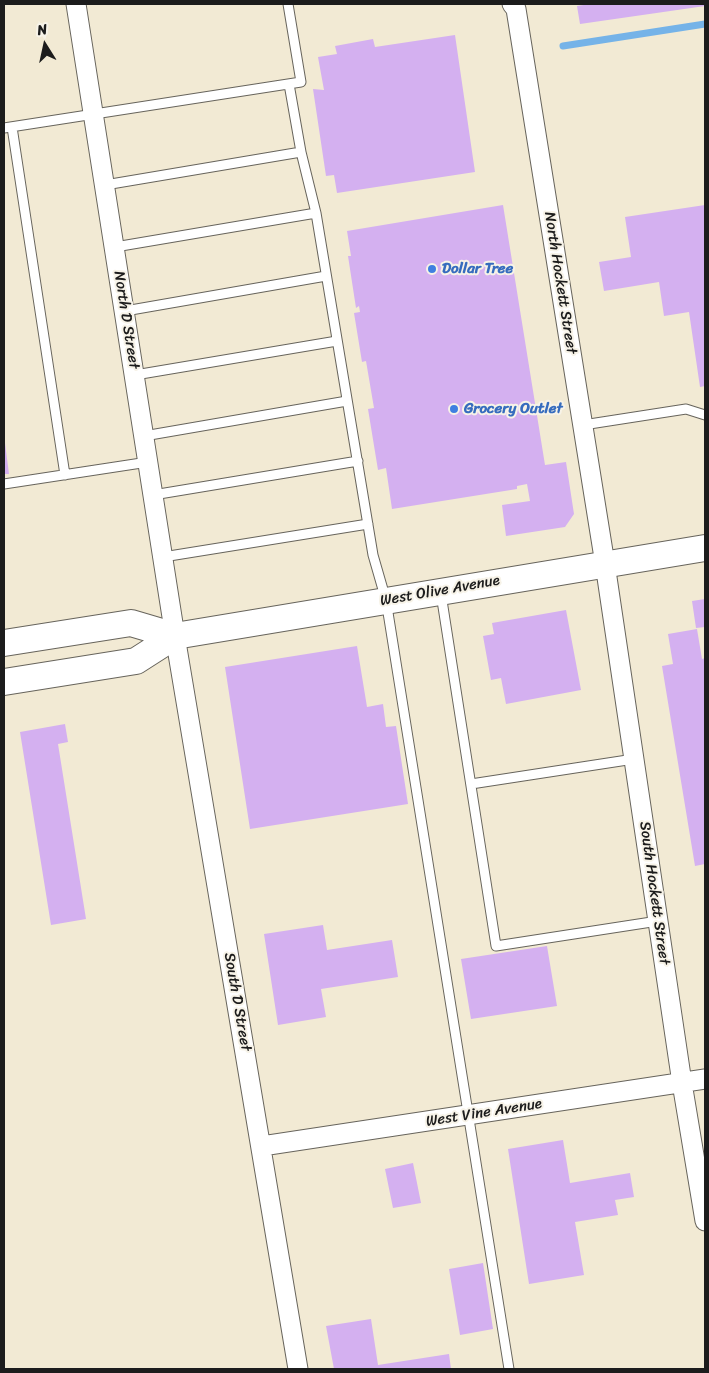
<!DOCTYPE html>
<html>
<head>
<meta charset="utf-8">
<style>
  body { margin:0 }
  #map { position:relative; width:709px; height:1373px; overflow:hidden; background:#f2ead4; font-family:Sriracha,sans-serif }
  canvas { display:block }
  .frame { position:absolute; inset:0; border:5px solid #1c1c1c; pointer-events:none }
  .north { position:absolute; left:20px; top:20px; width:50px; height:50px; -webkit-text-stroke:4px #f7f3e8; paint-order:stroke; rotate:350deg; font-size:14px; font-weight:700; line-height:20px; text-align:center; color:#1c1c1c }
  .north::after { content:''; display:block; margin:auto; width:18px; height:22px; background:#1c1c1c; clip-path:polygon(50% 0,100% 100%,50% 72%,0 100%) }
</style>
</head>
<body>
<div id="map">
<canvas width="709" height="1373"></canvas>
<div class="frame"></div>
<div class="north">N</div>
</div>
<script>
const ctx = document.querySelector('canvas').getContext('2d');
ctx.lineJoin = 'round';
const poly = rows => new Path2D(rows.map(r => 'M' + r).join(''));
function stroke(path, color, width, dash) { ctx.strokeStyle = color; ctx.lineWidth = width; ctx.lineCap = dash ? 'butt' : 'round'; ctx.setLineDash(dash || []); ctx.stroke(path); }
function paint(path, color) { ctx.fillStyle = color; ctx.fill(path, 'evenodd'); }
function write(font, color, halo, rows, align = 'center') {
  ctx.font = font + ' Sriracha,sans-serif'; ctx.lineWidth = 4; ctx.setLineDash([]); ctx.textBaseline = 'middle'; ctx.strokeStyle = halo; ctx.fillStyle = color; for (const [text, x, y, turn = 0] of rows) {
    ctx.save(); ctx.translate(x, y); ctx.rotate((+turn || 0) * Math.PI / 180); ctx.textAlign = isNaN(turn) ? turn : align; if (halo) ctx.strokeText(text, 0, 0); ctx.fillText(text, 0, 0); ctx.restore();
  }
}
stroke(poly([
  [563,46,705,24]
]), '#75b3e8', 7);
paint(poly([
  [590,4,705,4,705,6,580,24,577,6],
  [455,35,475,172,337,193,334,175,326,176,313,89,324,90,318,57,337,54,335,46,373,39,375,47],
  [503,205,545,465,566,462,574,514,565,527,506,536,502,505,530,501,527,484,517,486,517,489,392,509,386,468,378,470,368,409,374,408,366,361,362,362,354,313,360,312,359,306,356,308,348,256,351,256,347,231],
  [705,205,705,386,700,387,689,312,664,316,659,282,604,291,599,262,631,257,625,217],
  [4,443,5,443,9,474,4,474],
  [705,599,705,627,696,628,692,601],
  [566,610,581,690,506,704,501,678,491,680,483,636,494,634,492,623],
  [697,629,702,659,705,658,705,864,695,866,662,666,673,664,668,634],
  [357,646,367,707,383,704,386,727,396,726,408,804,250,829,225,667],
  [65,724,68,742,58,744,86,919,51,925,20,732],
  [323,925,327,950,392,940,398,977,321,989,326,1017,278,1025,264,934],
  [547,946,557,1006,471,1019,461,959],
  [563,1140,570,1183,630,1173,634,1197,615,1200,618,1215,575,1222,584,1275,529,1284,508,1149],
  [413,1163,421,1203,393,1208,385,1169],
  [483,1263,493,1329,460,1335,449,1269],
  [371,1319,378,1365,449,1354,451,1369,334,1369,326,1326]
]), '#d4b0f0');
const service = poly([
  [289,84,301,152,316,213,373,555,386,600,509,1369],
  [12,127,65,475],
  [4,128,301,82,288,4],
  [105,185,301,152],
  [115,247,316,213],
  [125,311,326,276],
  [135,375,337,341],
  [583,425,686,409,705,415],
  [144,436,347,401],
  [4,484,148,462],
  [153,495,358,461],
  [163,557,368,524],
  [441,594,496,946,658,921],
  [471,784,634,759]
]);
const minor = poly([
  [76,4,175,636,298,1369],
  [512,4,516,9,605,564,682,1083,705,1221],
  [262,1146,705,1079]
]);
const secondary = poly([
  [4,643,131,623,175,636],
  [4,682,136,661,175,636,705,548]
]);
stroke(service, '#67645c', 11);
stroke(minor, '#67645c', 21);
stroke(secondary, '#67645c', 28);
stroke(service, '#fff', 9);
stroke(minor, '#fff', 19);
stroke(secondary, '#fff', 26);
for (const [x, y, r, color] of [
  [432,269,5,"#3f7fe0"],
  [454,409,5,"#3f7fe0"]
]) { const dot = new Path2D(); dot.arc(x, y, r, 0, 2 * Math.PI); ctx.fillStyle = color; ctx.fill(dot); stroke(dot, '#f7f3e8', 2); }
write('bold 15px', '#366cbe', '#f7f3e8', [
  ["Dollar Tree",442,269],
  ["Grocery Outlet",464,409]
], 'left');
write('15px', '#1c1c1c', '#f7f3e8', [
  ["North Hockett Street",560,283,81],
  ["North D Street",126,320,81],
  ["West Olive Avenue",440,591,-10],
  ["South Hockett Street",654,893,82],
  ["South D Street",237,1002,80],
  ["West Vine Avenue",484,1113,-9]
]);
</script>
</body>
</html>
